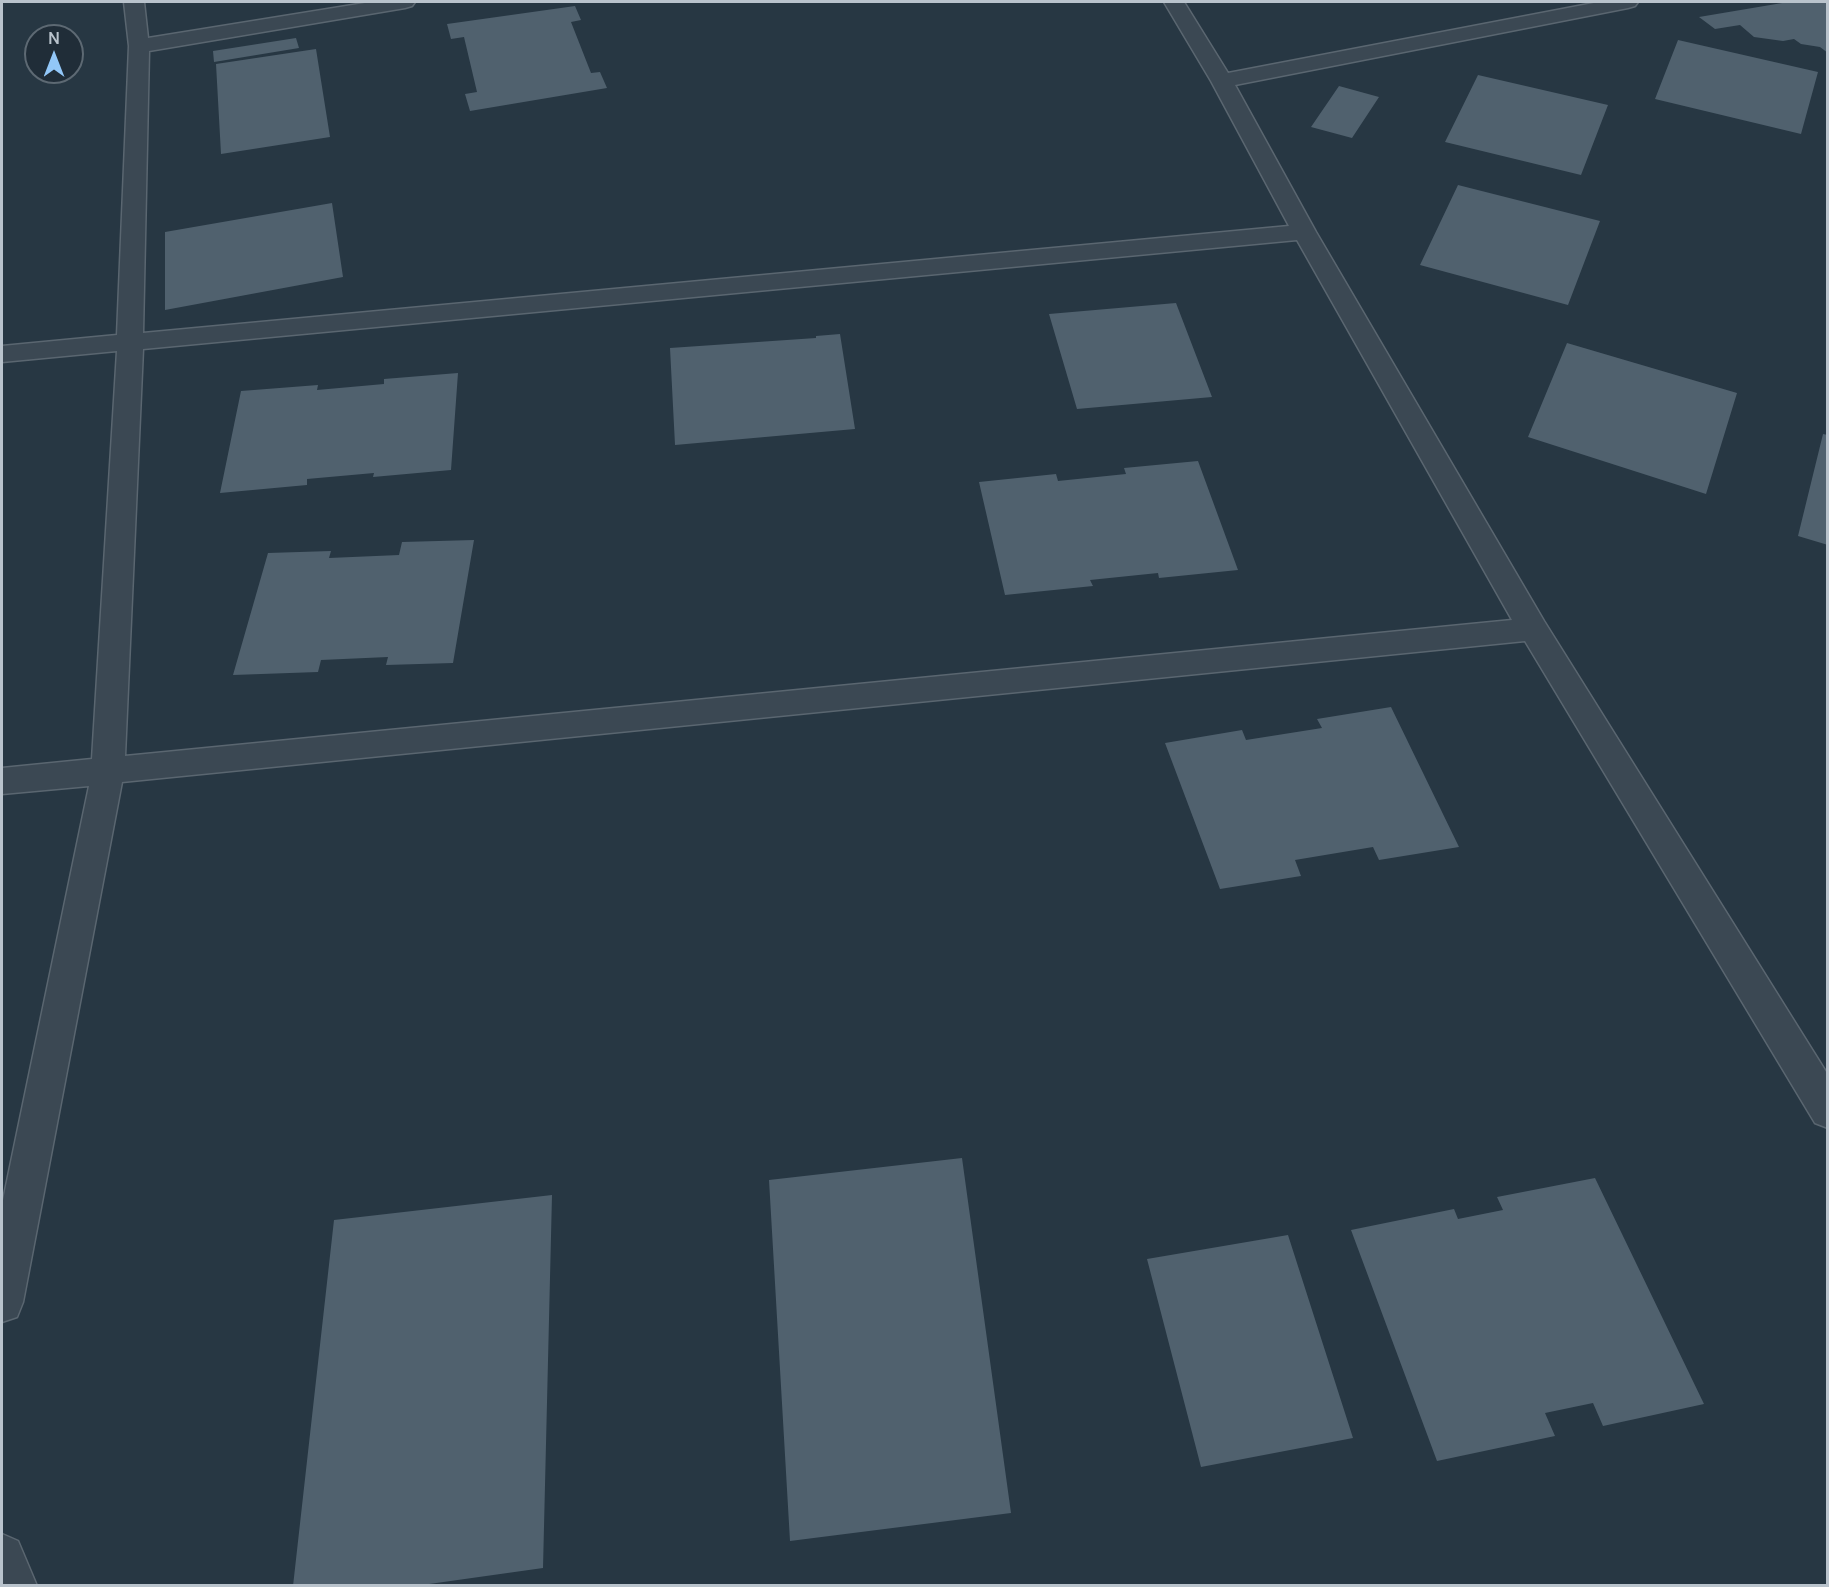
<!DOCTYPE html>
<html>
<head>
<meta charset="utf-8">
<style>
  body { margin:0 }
  #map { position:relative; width:1829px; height:1587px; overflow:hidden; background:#273743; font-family:Manrope,sans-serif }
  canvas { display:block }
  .frame { position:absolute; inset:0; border:3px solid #b9c3cc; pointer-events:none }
  .north { position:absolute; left:24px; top:24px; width:60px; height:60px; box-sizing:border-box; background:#202d38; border:2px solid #5d6973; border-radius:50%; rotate:0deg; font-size:16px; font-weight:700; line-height:24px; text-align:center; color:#b9c3cc }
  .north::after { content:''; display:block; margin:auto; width:21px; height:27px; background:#92c7f8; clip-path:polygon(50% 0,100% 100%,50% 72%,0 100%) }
</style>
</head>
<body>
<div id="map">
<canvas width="1829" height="1587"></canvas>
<div class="frame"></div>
<div class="north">N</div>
</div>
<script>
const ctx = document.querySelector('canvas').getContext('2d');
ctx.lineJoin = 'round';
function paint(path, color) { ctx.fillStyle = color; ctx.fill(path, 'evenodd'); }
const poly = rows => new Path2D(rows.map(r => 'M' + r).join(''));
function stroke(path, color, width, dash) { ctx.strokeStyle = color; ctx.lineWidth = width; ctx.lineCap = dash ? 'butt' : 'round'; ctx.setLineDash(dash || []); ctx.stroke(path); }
paint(poly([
  [1788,2,1828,2,1828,53,1820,47,1801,44,1794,39,1783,41,1754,37,1740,25,1715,29,1699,17],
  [575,6,581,20,571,22,591,73,600,72,607,88,470,111,465,94,477,92,464,37,451,39,447,24],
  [296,38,299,48,214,62,213,51],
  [1678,40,1818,72,1801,134,1655,99],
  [316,49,330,137,221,154,216,64],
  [1478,75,1608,105,1581,175,1445,142],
  [1339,86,1379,97,1352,138,1311,127],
  [1458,185,1600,221,1568,305,1420,265],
  [332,203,343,277,165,310,165,232],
  [1176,303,1212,397,1077,409,1049,314],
  [840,334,855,429,675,445,670,348,816,338,816,336],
  [1567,343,1737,393,1706,494,1528,437],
  [458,373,451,470,373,477,374,473,307,479,307,485,220,493,241,391,318,385,317,390,384,384,384,379],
  [1823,434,1828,435,1828,545,1798,536],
  [1198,461,1238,570,1159,578,1158,573,1090,580,1093,586,1005,595,979,482,1056,474,1058,481,1126,474,1124,468],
  [474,540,453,663,386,665,388,657,321,660,318,672,233,675,268,553,331,551,329,558,399,555,402,542],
  [1391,707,1459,847,1379,860,1373,847,1295,860,1301,876,1220,889,1165,743,1242,730,1246,740,1322,728,1317,719],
  [962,1158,1011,1513,790,1541,769,1180],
  [1595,1178,1704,1404,1603,1426,1593,1403,1545,1413,1555,1436,1437,1461,1351,1230,1454,1209,1458,1219,1503,1210,1497,1197],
  [552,1195,543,1568,415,1586,293,1586,334,1220],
  [1288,1235,1353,1438,1201,1467,1147,1259]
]), '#50616e');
const minor = poly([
  [124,2,144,2,148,38,371,2,415,2,412,6,405,8,149,51,143,333,1289,226,1211,81,1164,2,1184,2,1228,73,1599,2,1638,2,1635,6,1628,8,1235,85,1316,232,1544,621,1828,1075,1828,1128,1815,1123,1525,641,122,782,23,1302,17,1317,2,1322,2,1205,89,786,2,794,2,768,92,759,117,351,2,362,2,346,117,335,129,46,124,2],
  [1297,240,1512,620,125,756,143,349,1297,240],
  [2,1534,18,1541,37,1586,2,1586,2,1534]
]);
stroke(minor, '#5a6670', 3);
paint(minor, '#3b4853');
</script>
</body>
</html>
